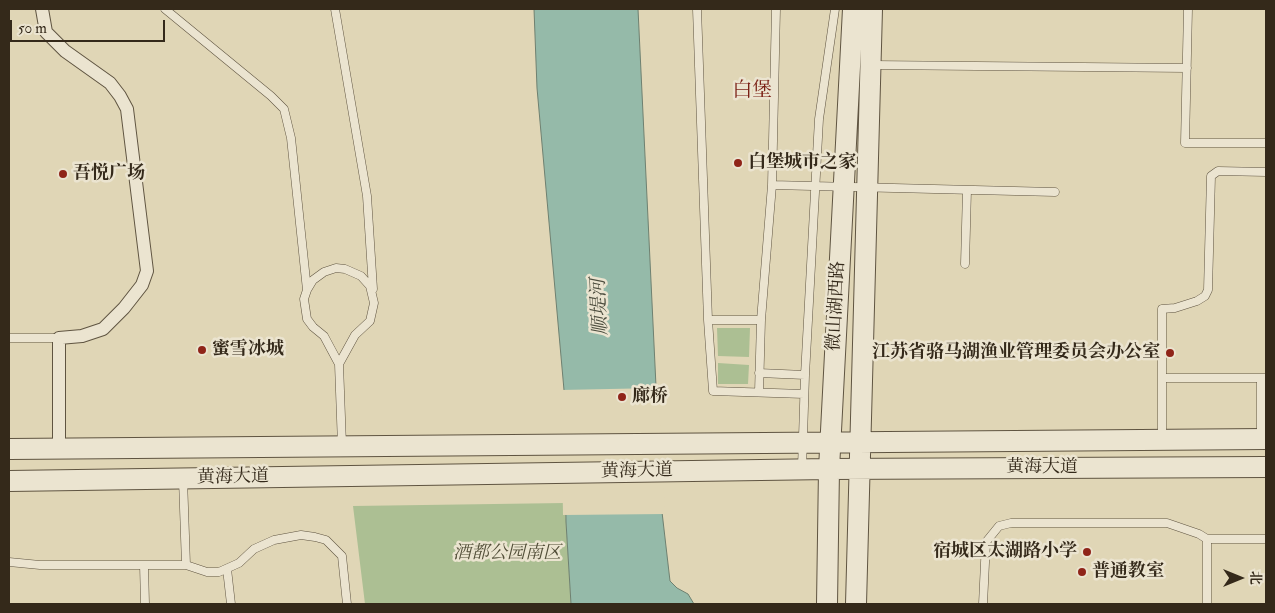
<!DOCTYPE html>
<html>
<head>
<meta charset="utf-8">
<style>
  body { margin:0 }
  #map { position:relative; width:1275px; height:613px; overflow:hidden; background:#e0d6b6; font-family:"IM FELL Double Pica","Noto Serif SC",serif }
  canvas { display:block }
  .frame { position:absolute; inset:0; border:10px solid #34291a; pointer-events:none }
  .north { position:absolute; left:1215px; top:553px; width:50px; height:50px; -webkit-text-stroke:4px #ebe4d0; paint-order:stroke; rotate:90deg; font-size:14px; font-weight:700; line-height:20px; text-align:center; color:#34291a }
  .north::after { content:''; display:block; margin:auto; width:18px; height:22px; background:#34291a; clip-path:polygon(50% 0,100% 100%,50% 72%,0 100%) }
  .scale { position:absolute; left:10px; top:20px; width:155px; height:22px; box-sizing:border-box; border:2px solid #34291a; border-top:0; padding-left:6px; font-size:15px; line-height:18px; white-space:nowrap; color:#34291a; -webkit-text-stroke:4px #ebe4d0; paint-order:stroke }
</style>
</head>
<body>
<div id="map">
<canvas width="1275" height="613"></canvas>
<div class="frame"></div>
<div class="north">北</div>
<div class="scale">50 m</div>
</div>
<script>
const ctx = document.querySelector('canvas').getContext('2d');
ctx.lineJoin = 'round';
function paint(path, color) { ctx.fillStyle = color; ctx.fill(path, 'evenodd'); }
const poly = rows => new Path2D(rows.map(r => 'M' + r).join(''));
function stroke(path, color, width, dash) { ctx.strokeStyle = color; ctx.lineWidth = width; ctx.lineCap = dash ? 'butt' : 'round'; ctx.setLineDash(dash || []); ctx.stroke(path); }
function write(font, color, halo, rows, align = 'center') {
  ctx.font = font + ' "IM FELL Double Pica","Noto Serif SC",serif'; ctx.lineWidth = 5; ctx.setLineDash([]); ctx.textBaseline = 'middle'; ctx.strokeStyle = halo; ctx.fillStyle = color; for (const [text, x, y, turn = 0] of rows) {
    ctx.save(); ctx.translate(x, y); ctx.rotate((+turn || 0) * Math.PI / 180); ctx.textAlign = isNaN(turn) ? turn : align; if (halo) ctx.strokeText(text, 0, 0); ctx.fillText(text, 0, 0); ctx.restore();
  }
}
paint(poly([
  [717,328,750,328,749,357,718,356],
  [718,363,749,365,748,384,718,384],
  [565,503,571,604,365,604,353,506]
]), '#acbf93');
const water = poly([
  [534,9,638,9,662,512,670,581,677,588,688,594,694,604,571,604,566,522,564,390,537,88,534,9]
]);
paint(water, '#95baa9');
stroke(water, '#6e8070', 1);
paint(poly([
  [658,388,665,514,563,515,561,390]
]), '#e0d6b6');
const service = poly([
  [165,9,271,96,284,109,291,138,307,290],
  [335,9,367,196,373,289],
  [697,9,708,320,761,320],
  [1188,9,1185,143,1266,143],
  [872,65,1187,68],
  [1266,172,1218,171,1211,176,1208,290,1205,296,1197,301,1175,308,1162,309,1162,378,1266,378],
  [772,185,1055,192],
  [965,264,967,190],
  [708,320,713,391,804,394],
  [9,338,59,338],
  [339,364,324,336,313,327,307,319,304,299,307,290,313,280,324,272,336,268,345,269,361,276,370,286,374,303,370,321,355,335,339,364,342,445],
  [759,373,805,375],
  [1162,378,1162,438],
  [1261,378,1261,439],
  [759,392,761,320,772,185,776,9],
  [802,468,805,375,819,119,835,9],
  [183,479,186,565],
  [1207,539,1266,539],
  [9,562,40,565,186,565,207,572,219,572,239,563,254,549,274,540,301,535,315,537,326,540,342,556,347,604],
  [144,565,145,604],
  [227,569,231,604],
  [983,604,986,542,999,526,1011,523,1167,523,1199,534,1207,539,1207,604]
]);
const pedestrian = poly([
  [42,9,46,32,65,51,110,83,120,96,127,109,147,271,142,285,124,308,103,329,82,336,59,338,59,448]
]);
const tertiary = poly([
  [9,449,1266,439],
  [9,481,829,469,1266,467],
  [827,604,829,469,853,9],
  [856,604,872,9]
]);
stroke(service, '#5f5441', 9);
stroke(pedestrian, '#5f5441', 14);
stroke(tertiary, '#5f5441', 22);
stroke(service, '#ebe4d0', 8);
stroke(pedestrian, '#ebe4d0', 12);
stroke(tertiary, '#ebe4d0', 20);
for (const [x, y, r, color] of [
  [738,163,5,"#8f2418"],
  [63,174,5,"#8f2418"],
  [202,350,5,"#8f2418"],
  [1170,353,5,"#8f2418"],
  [622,397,5,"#8f2418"],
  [1087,552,5,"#8f2418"],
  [1082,572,5,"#8f2418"]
]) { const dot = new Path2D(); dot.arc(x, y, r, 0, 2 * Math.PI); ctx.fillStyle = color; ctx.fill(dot); stroke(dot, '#ebe4d0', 2); }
write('bold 18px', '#34291a', '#ebe4d0', [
  ["白堡城市之家",748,163],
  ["吾悦广场",73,174],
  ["蜜雪冰城",212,350],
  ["江苏省骆马湖渔业管理委员会办公室",1160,353,"right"],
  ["廊桥",632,397],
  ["宿城区太湖路小学",1077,552,"right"],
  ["普通教室",1092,572]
], 'left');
write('18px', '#34291a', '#ebe4d0', [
  ["微山湖西路",837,306,-87],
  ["黄海大道",1042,468],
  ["黄海大道",637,472,-1],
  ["黄海大道",233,478,-1]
]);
write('italic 18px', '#524e38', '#ebe4d0', [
  ["酒都公园南区",507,554]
]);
write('italic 19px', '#4c4d3e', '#ebe4d0', [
  ["顺堤河",601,307,-93]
]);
write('20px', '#7a1f14', '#ebe4d0', [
  ["白堡",752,92]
]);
</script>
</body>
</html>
